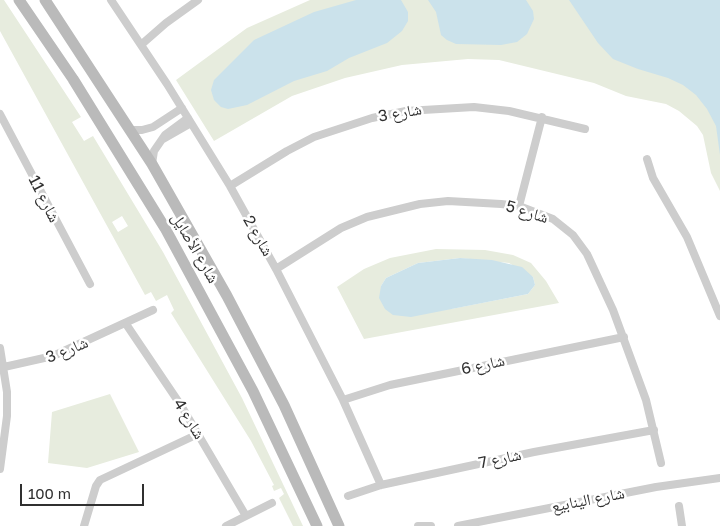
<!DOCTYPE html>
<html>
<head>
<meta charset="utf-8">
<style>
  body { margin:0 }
  #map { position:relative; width:720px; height:526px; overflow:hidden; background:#fff; font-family:"Golos Text",sans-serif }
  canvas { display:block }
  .scale { position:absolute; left:20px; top:484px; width:124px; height:22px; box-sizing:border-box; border:2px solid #303030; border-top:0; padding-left:6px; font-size:15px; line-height:18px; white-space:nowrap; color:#303030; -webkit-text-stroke:4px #fff; paint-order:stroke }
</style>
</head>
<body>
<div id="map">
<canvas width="720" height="526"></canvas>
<div class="scale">100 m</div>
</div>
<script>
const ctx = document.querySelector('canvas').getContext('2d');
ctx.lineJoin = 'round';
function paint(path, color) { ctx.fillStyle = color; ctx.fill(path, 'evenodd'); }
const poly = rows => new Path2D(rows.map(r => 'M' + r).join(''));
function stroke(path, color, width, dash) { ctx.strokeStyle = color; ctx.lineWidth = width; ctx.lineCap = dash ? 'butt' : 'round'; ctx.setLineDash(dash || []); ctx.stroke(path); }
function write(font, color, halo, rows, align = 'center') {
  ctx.font = font + ' "Golos Text","Noto Naskh Arabic",sans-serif'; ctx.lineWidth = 5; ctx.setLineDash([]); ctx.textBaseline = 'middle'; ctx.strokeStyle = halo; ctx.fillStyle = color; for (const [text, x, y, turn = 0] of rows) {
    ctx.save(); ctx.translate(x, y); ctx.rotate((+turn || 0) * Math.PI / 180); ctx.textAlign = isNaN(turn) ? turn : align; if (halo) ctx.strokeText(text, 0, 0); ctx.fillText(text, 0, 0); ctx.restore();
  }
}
paint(poly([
  [0,0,4,0,81,117,72,122,84,141,93,136,163,252,242,398,303,526,293,526,279,498,284,494,281,488,274,491,272,486,274,485,251,441,171,313,174,310,167,295,156,301,151,292,145,295,0,31],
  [122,216,128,226,118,232,112,222],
  [310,0,720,0,720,191,711,173,703,135,697,126,679,111,666,104,626,96,594,83,499,60,468,59,402,65,345,78,292,96,214,141,176,80,247,28],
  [436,249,485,250,513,255,531,263,546,281,559,303,364,339,337,287,364,269,390,258],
  [460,258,509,263,533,277,535,285,528,294,451,309,381,286,386,278,418,263],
  [110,394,139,452,87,468,48,463,52,412]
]), '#e7ecde');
paint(poly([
  [356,0,401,0,408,12,408,21,402,31,387,43,349,58,327,71,294,81,247,105,228,109,221,107,214,100,211,90,214,80,254,40,314,12],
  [428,0,526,0,533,11,534,19,527,34,517,42,501,45,456,44,447,40,441,35,436,12],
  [569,0,720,0,720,155,716,126,707,109,696,95,683,85,668,78,638,69,613,59,598,43],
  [460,258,492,260,522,267,533,277,535,285,528,294,411,317,393,315,385,309,379,298,381,286,386,278,418,263]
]), '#cbe2eb');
stroke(poly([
  [111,0,167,84,230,186,276,269,343,400,381,485],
  [142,44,166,23,198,0],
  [0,114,90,284],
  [130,130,142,130,153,127,182,108],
  [163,139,191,123],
  [647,159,653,178,687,237,720,316],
  [152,164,154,151,165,135,188,118],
  [230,186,287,151,314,137,372,118,406,111,474,107,509,111,585,129],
  [519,206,542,117],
  [276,269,341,228,367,217,420,204,448,201,501,204,519,206,553,219,573,235,587,254,613,310,646,400,661,463],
  [126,324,182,407,246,516],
  [0,348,7,392,7,416,0,469],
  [4,367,53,356,153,310],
  [343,400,390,385,624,337],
  [348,496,381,485,534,452,654,430],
  [679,506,682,526],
  [84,526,96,486,100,480,198,434],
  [226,526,272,503],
  [418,526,431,526],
  [458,526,656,487,720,478]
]), '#cdcdcd', 8);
stroke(poly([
  [19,0,73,79,165,228,253,391,317,526],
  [45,0,152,164,227,296,284,405,339,526]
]), '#bababa', 11);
write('16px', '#303030', '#fff', [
  ["شارع 3",400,113,-10],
  ["شارع 11",44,199,63],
  ["شارع 5",527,212,17],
  ["شارع 2",258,236,60],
  ["شارع الأصايل",195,248,60],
  ["شارع 3",67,350,-22],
  ["شارع 6",483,365,-12],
  ["شارع 4",189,419,58],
  ["شارع 7",500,459,-12],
  ["شارع الينابيع",588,500,-11]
]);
</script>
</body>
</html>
